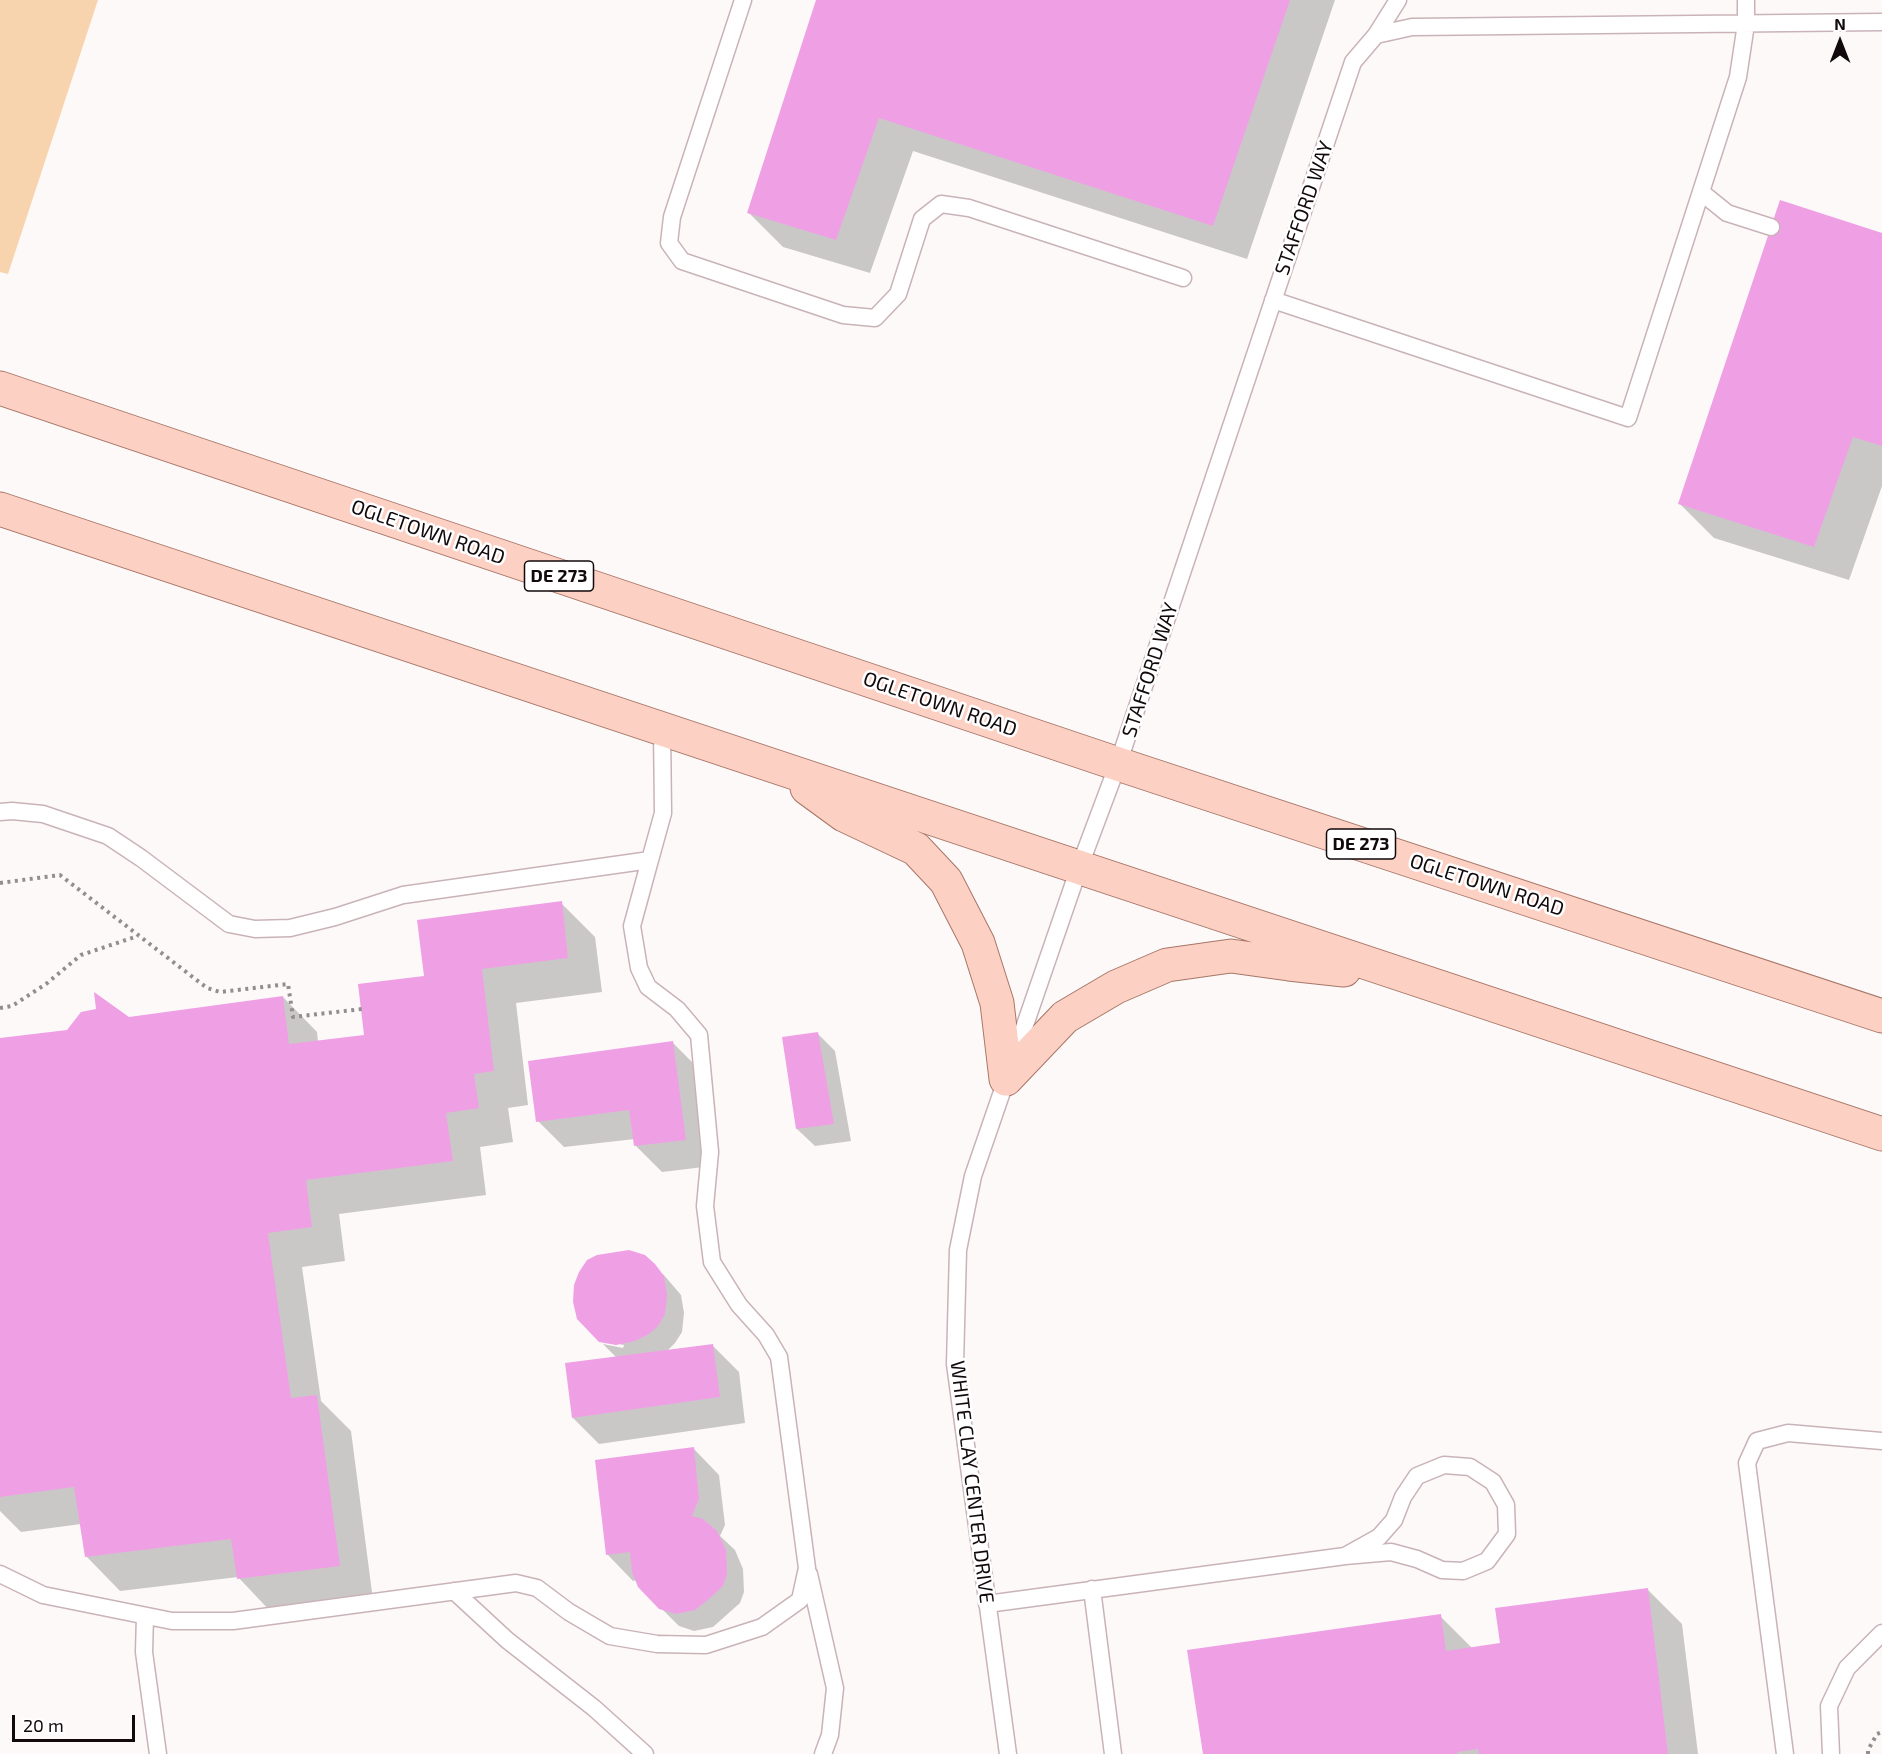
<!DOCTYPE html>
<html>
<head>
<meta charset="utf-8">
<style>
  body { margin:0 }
  #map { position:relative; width:1882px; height:1754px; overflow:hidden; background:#fdf9f9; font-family:"Exo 2",sans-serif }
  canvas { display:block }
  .north { position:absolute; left:1810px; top:12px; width:60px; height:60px; -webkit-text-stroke:4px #fff; paint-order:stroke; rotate:0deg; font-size:16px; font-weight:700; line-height:24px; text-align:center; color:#11090b }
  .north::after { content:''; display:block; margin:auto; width:21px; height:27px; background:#11090b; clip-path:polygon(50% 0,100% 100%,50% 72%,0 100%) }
  .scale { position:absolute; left:12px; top:1715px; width:123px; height:27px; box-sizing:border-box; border:3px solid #11090b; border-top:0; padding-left:8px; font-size:18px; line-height:21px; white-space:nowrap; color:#11090b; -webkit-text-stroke:4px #fff; paint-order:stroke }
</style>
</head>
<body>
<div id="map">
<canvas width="1882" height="1754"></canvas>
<div class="north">N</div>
<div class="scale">20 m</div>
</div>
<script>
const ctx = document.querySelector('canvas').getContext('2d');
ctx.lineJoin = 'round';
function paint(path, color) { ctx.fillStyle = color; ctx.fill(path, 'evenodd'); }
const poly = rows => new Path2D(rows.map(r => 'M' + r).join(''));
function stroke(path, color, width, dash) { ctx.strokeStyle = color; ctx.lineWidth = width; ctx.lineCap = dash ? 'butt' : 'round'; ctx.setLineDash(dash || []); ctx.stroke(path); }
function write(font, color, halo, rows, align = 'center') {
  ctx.font = font + ' "Exo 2",sans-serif'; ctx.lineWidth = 5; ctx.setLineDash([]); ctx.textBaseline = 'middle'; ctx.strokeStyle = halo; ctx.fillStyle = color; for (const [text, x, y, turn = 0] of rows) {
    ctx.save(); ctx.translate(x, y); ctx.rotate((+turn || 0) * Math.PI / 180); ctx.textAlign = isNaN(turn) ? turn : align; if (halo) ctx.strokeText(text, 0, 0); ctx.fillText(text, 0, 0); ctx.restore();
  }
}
paint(poly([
  [0,0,98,0,8,274,0,272]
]), '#f8d4ae');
paint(poly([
  [817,0,1335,0,1247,259,913,151,870,273,783,247,749,213],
  [1882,234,1882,486,1849,580,1714,538,1680,504],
  [561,903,595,937,602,992,516,1003,528,1105,508,1108,513,1142,480,1147,486,1195,339,1214,345,1261,302,1267,321,1401,351,1431,373,1600,272,1613,238,1577,120,1591,86,1556,81,1524,21,1532,0,1511,0,1040,68,1031,128,1018,283,997,317,1032,318,1042,366,1036,425,977],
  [818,1034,835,1051,851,1141,815,1146,797,1129],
  [673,1043,699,1069,712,1166,662,1172,636,1146,635,1139,564,1147,538,1121],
  [663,1274,681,1295,684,1313,682,1332,675,1343,667,1351,713,1346,739,1372,745,1423,599,1444,573,1418,617,1358,603,1344,623,1348,624,1345,600,1341],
  [693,1448,719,1475,725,1525,720,1536,735,1550,743,1569,744,1592,740,1603,713,1627,694,1631,679,1626,639,1586,637,1580,633,1581,607,1554],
  [1647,1589,1682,1624,1698,1754,1204,1754,1440,1616,1473,1649,1501,1644]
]), '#0003');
paint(poly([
  [816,0,1290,0,1213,226,879,118,836,240,747,213],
  [1780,200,1882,233,1882,446,1853,437,1814,547,1678,504],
  [562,901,568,958,482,969,494,1071,474,1074,479,1108,446,1113,453,1161,306,1180,312,1227,268,1233,291,1398,317,1395,340,1566,237,1579,231,1539,85,1557,74,1487,0,1497,0,1038,67,1030,81,1012,96,1009,94,992,129,1017,283,996,289,1044,364,1035,358,984,424,976,417,920],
  [818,1032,834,1124,796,1129,782,1037],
  [673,1041,686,1140,634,1146,629,1110,536,1122,528,1061],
  [629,1250,645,1255,655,1264,664,1276,667,1295,665,1314,658,1326,649,1334,635,1341,616,1345,599,1342,577,1319,573,1302,574,1285,579,1272,587,1260,597,1255],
  [713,1344,720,1397,572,1418,565,1363],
  [694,1447,699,1499,692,1516,703,1519,717,1531,726,1550,727,1574,723,1586,709,1599,695,1610,676,1614,659,1609,638,1587,632,1572,630,1552,606,1555,595,1460],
  [1648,1588,1668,1754,1479,1754,1478,1749,1457,1752,1458,1754,1203,1754,1187,1650,1441,1614,1446,1651,1500,1643,1495,1608]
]), '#ef9fe4');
const service = poly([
  [743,0,672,217,669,243,682,261,843,315,875,318,898,294,922,219,941,204,969,208,1183,278],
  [1376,35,1398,0],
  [1701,192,1727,213,1771,227],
  [1273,300,1628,418,1738,77,1746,24,1746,0],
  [0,812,12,811,43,814,108,836,141,858,229,924,255,929,290,928,335,917,403,895,650,860,663,813,662,729],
  [0,1574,43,1595,172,1621,233,1621,516,1583,537,1588,569,1612,610,1636,657,1644,706,1645,762,1627,800,1600,807,1568,779,1357,766,1335,739,1305,712,1262,705,1206,710,1152,699,1035,677,1009,648,987,639,968,632,926,650,860],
  [809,1574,835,1688,830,1735,823,1754],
  [1092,1589,1113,1754],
  [454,1591,507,1640,594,1708,645,1754],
  [987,1604,1345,1556,1391,1552,1417,1559,1442,1570,1463,1571,1487,1561,1507,1534,1506,1505,1493,1482,1470,1467,1444,1465,1417,1476,1403,1497,1394,1520,1379,1537,1345,1556],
  [145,1616,144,1652,158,1754],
  [1008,1754,955,1364,958,1250,973,1176,1079,868,1118,764,1353,62,1376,35,1412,27,1882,22],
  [1785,1754,1747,1463,1757,1441,1788,1433,1882,1441],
  [1831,1754,1829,1706,1847,1668,1882,1633]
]);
const primary = poly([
  [0,388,1118,764,1882,1016],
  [0,509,1882,1134],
  [807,788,844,815,916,849,946,881,978,943,997,1003,1006,1079],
  [1006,1079,1065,1017,1116,987,1167,965,1231,956,1289,964,1344,970]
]);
stroke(service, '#c9b3b8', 19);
stroke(primary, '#a87668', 35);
stroke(poly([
  [0,883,60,875,207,988,220,992,288,984,293,1017,362,1009],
  [0,1008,12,1006,46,984,81,955,138,936],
  [1868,1754,1868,1750,1877,1734,1882,1732]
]), '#928d8e', 4, [3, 4.5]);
stroke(service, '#fff', 16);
stroke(primary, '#fcd0c2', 33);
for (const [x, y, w] of [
  [559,576,69],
  [1361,844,69]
]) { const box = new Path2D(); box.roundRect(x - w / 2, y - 15, w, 30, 4.5); ctx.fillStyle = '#fff'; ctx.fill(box); stroke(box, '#11090b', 1.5); }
write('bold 18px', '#11090b', null, [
  ["DE 273",559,576],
  ["DE 273",1361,844]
]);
write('20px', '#11090b', '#fff', [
  ["STAFFORD WAY",1304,208,-71],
  ["OGLETOWN ROAD",428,532,19],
  ["STAFFORD WAY",1150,670,-72],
  ["OGLETOWN ROAD",940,704,19],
  ["OGLETOWN ROAD",1487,885,18],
  ["WHITE CLAY CENTER DRIVE",972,1482,83]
]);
</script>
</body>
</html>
